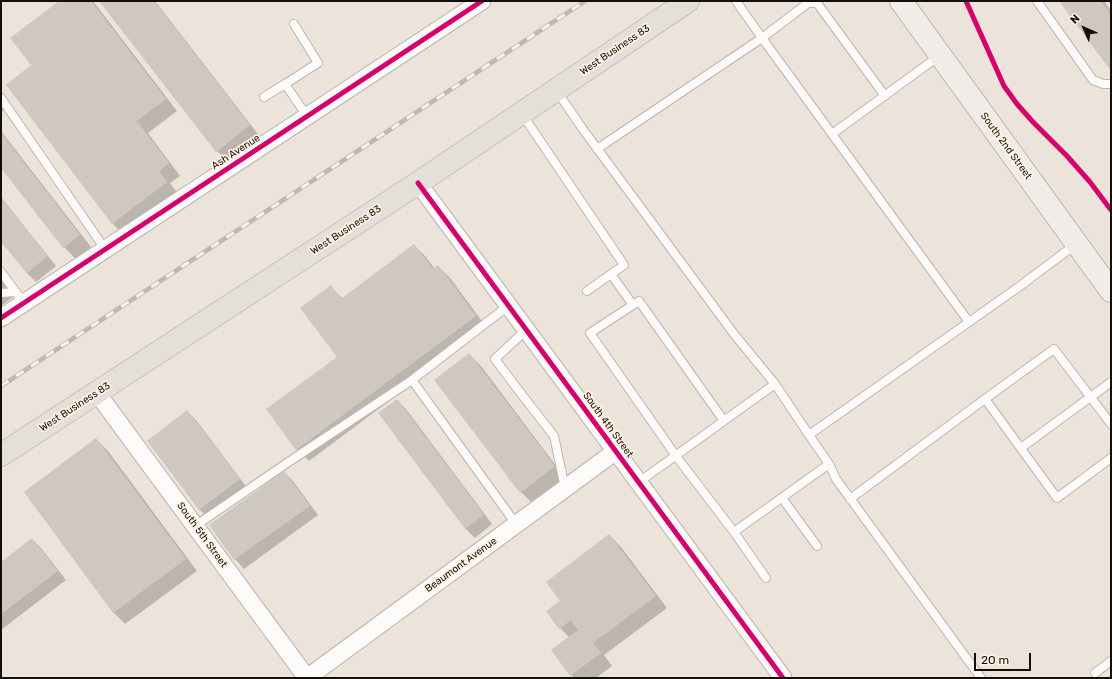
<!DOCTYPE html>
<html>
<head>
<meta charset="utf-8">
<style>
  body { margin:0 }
  #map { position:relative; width:1112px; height:679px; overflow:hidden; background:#ece3da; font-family:Rubik,sans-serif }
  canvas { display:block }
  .frame { position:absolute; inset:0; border:2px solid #140f09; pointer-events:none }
  .north { position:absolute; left:1064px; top:8px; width:40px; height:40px; -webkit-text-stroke:3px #fff2e3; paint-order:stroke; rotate:315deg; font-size:11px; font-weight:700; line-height:16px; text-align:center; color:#140f09 }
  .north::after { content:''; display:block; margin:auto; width:14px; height:18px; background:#140f09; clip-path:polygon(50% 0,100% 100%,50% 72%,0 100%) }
  .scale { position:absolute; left:974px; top:653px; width:57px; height:18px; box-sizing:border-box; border:2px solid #140f09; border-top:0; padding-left:5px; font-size:12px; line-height:14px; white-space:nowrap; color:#140f09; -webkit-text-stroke:3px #fff2e3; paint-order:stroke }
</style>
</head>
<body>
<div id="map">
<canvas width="1112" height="679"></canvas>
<div class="frame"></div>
<div class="north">N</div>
<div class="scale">20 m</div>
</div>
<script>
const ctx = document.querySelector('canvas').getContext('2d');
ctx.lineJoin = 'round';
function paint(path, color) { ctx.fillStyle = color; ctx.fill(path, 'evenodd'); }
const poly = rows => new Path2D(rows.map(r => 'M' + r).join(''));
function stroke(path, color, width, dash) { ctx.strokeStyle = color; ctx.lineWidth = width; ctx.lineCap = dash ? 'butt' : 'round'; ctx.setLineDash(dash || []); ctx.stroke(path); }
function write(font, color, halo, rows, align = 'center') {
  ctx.font = font + ' Rubik,sans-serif'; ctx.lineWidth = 3.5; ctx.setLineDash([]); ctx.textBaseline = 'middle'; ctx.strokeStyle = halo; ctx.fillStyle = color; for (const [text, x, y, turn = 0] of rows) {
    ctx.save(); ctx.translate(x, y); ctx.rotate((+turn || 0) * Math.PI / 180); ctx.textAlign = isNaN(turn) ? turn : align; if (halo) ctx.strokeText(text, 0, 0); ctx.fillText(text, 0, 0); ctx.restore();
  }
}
paint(poly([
  [61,1,93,1,177,111,148,133,180,176,170,183,178,194,124,235,113,224,7,85,32,65],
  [100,1,155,1,261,138,229,163,217,151],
  [1060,1,1104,1,1111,11,1111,70],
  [1,106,4,110,1,113],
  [1,131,91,247,76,259,64,247,1,167],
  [1,197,56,266,36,282,27,273,1,240],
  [414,245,426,257,435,269,438,266,450,278,487,328,309,461,297,449,267,409,338,357,331,287,343,299],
  [1,280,13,297,1,306],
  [469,354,481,366,566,479,533,504,521,492,435,380],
  [397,400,406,409,492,524,475,538,466,529,379,413],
  [187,411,196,420,248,489,209,519,200,510,148,441],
  [96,439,108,451,197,571,125,624,113,612],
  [284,472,293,481,318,515,244,569,235,559,210,525],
  [609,535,621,547,667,608,604,655,612,666,596,678,574,678,552,650,569,637,560,628,561,601],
  [32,539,41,548,66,580,1,630,1,563]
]), '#0003');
paint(poly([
  [59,1,91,1,166,99,137,121,169,163,159,171,167,182,112,224,6,85,31,65,10,38],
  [99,1,154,1,250,125,216,152],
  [1059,1,1101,1,1111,15,1111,71],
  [1,133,80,235,63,248,1,168],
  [1,198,48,256,27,273,1,242],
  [414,244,433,269,438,265,476,316,296,450,266,409,337,357,300,308,331,285,341,299],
  [469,353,555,466,520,493,434,380],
  [397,399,484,515,465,529,378,413],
  [187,410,240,479,199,510,147,441],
  [96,438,186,559,113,613,24,492],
  [284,471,310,506,234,560,209,525],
  [609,534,656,596,593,643,601,653,570,676,551,650,578,630,571,620,559,629,546,611,560,601,546,582],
  [32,538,58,571,1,614,1,562]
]), '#cec8c0');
const service = poly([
  [736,1,762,38,808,3,817,3,885,96],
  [1037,1,1093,80,1103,84,1111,84],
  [294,24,318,63,285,84,307,116],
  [556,90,582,128,734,334,775,384,809,435,1020,286,1076,244],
  [264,97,285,84],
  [1,98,105,249],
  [522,114,624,265,587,291],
  [832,134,939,56],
  [597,149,762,38,969,322],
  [1,272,24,303],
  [611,274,633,305],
  [1,293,16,292],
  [508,306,412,380,516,524],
  [526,330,495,359,519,391,554,436,565,488],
  [724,421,639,301,590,333,676,456,734,532,829,464,809,435],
  [1111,424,1054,349,985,399,1057,498,1111,458],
  [1021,448,1111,382],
  [829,464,836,479,981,678],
  [639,482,775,384],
  [782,498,817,546],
  [850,499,985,399],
  [195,526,287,463,412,380],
  [734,532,766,578],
  [1095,673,1111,661]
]);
const minor = poly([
  [418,183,783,678],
  [1,318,482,1],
  [97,393,307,678],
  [307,678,616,451]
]);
const secondary = poly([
  [901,1,1111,291]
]);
const primary = poly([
  [1,455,418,183,688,1]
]);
stroke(service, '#bdb6af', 10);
stroke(minor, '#bdb6af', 19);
stroke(secondary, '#bdb6af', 24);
stroke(primary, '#c4c0bc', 24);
stroke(service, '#fcfbf9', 8);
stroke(minor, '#fcfbf9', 17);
stroke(secondary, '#f0ede9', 22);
stroke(primary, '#e4e0d9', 22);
const rail = poly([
  [1,386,585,1]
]);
stroke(rail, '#bbb8b6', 4.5);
stroke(rail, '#fff2e3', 3, [9]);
stroke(poly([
  [966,1,1004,86,1017,104,1033,122,1067,156,1090,182,1111,210],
  [418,183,783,678],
  [1,318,482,1]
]), '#d6006c', 5);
write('10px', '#140f09', '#fff2e3', [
  ["West Business 83",615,50,-34],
  ["South 2nd Street",1006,146,54],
  ["Ash Avenue",236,152,-33],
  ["West Business 83",346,230,-33],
  ["West Business 83",75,407,-33],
  ["South 4th Street",608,425,54],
  ["South 5th Street",202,535,54],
  ["Beaumont Avenue",461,565,-36]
]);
</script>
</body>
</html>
